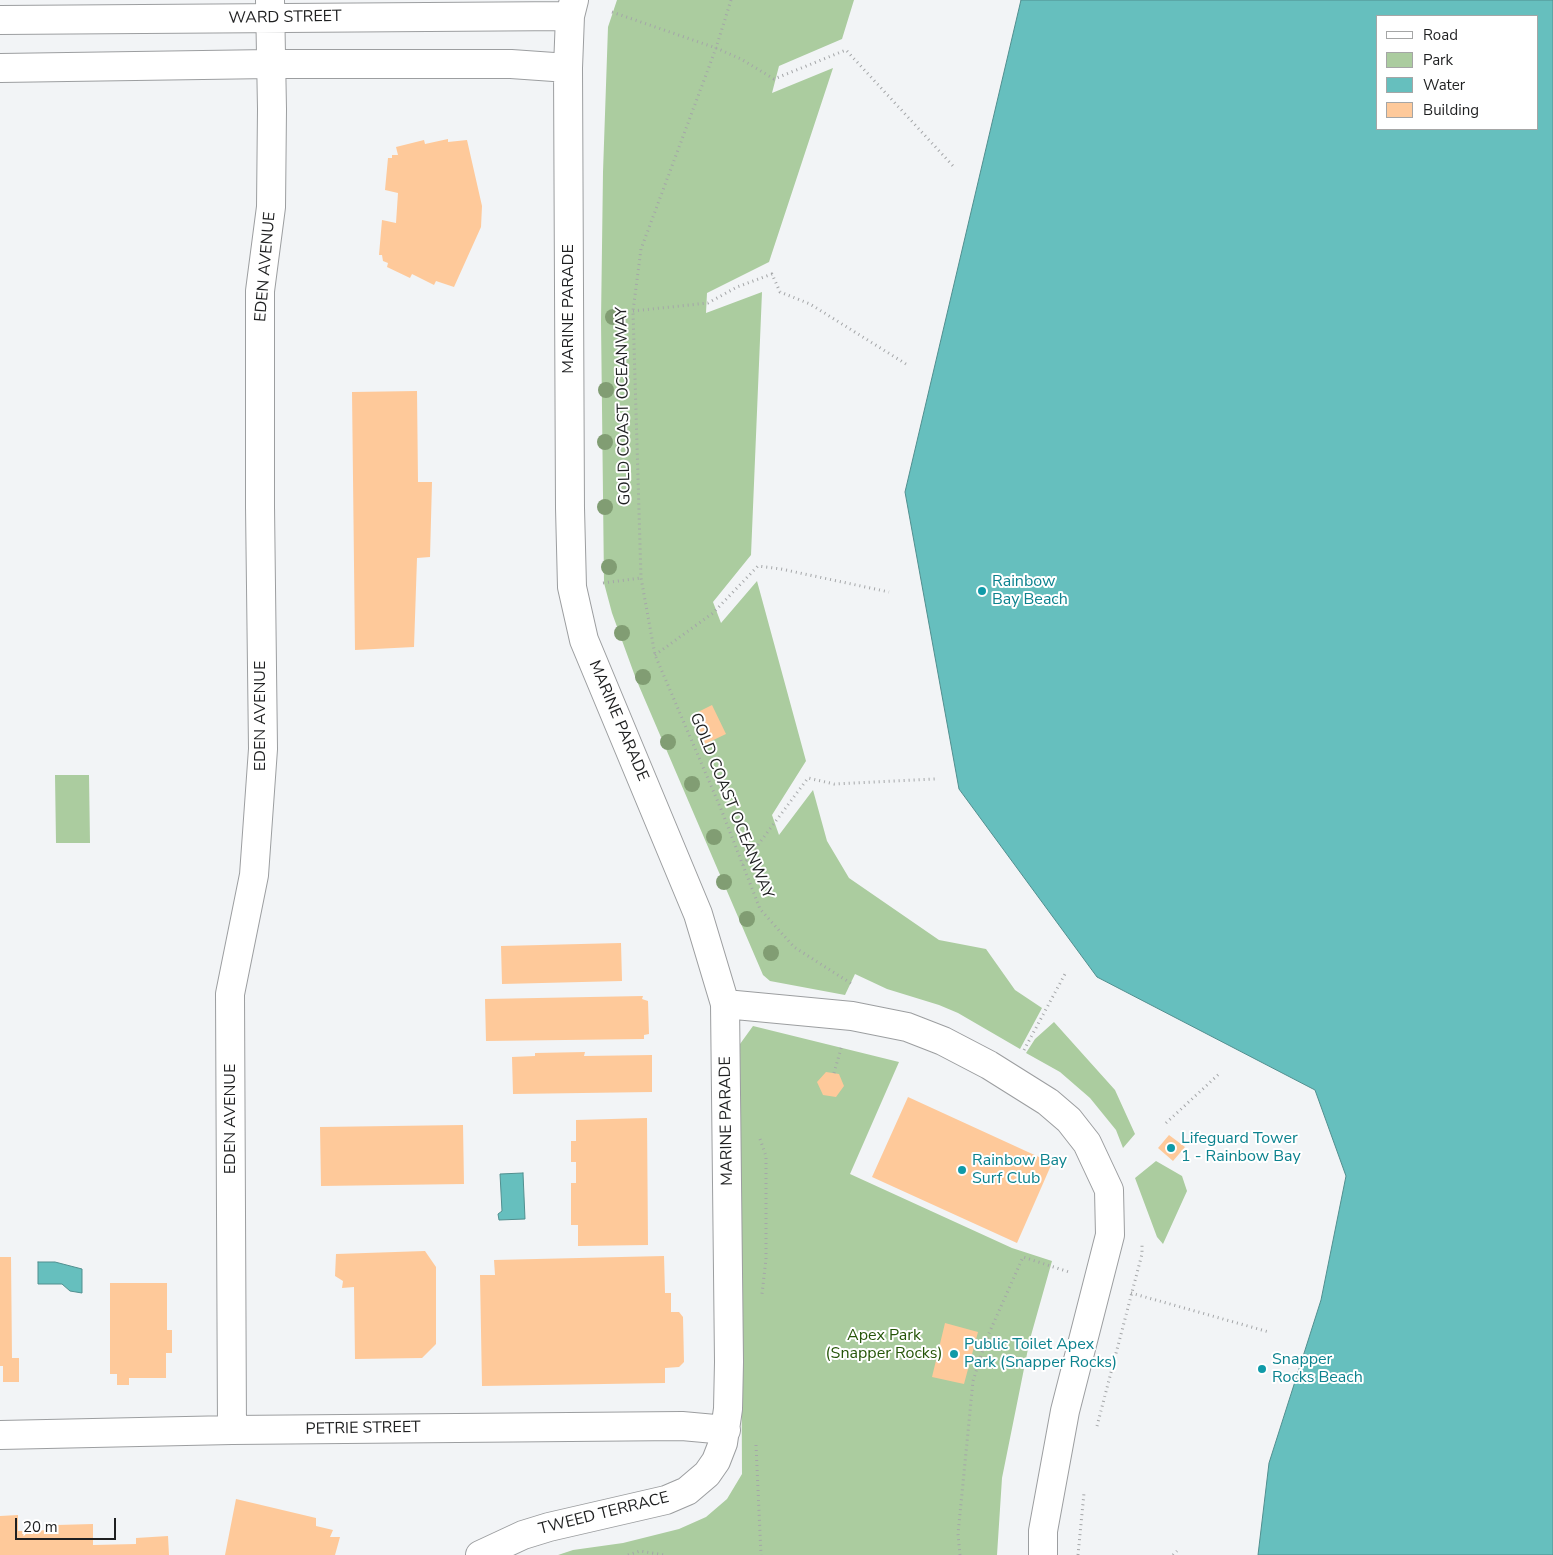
<!DOCTYPE html>
<html>
<head>
<meta charset="utf-8">
<style>
  body { margin:0 }
  #map { position:relative; width:1553px; height:1555px; overflow:hidden; background:#f2f4f6; font-family:"Nunito Sans",sans-serif }
  canvas { display:block }
  .legend { position:absolute; left:1376px; top:15px; width:162px; height:115px; box-sizing:border-box; background:#fff; border:1px solid #a5a6a6; margin:0; padding:6px 9px; list-style:none; font-size:15px; color:#1f2021 }
  .legend li { display:flex; align-items:center; gap:10px; height:25px }
  .legend b { width:25px; border:1px solid #a5a6a6 }
  .scale { position:absolute; left:15px; top:1518px; width:101px; height:22px; box-sizing:border-box; border:2px solid #1f2021; border-top:0; padding-left:6px; font-size:15px; line-height:18px; white-space:nowrap; color:#1f2021; -webkit-text-stroke:4px #fff; paint-order:stroke }
</style>
</head>
<body>
<div id="map">
<canvas width="1553" height="1555"></canvas>
<ul class="legend">
<li><b style="height:6px;background:#fff"></b>Road</li>
<li><b style="height:14px;background:#abcc9f"></b>Park</li>
<li><b style="height:14px;background:#66bfbe"></b>Water</li>
<li><b style="height:14px;background:#fec99a"></b>Building</li>
</ul>
<div class="scale">20 m</div>
</div>
<script>
const ctx = document.querySelector('canvas').getContext('2d');
ctx.lineJoin = 'round';
function paint(path, color) { ctx.fillStyle = color; ctx.fill(path, 'evenodd'); }
const poly = rows => new Path2D(rows.map(r => 'M' + r).join(''));
function stroke(path, color, width, dash) { ctx.strokeStyle = color; ctx.lineWidth = width; ctx.lineCap = dash ? 'butt' : 'round'; ctx.setLineDash(dash || []); ctx.stroke(path); }
function write(font, color, halo, rows, align = 'center') {
  ctx.font = font + ' "Nunito Sans",sans-serif'; ctx.lineWidth = 4; ctx.setLineDash([]); ctx.textBaseline = 'middle'; ctx.strokeStyle = halo; ctx.fillStyle = color; for (const [text, x, y, turn = 0] of rows) {
    ctx.save(); ctx.translate(x, y); ctx.rotate((+turn || 0) * Math.PI / 180); ctx.textAlign = isNaN(turn) ? turn : align; if (halo) ctx.strokeText(text, 0, 0); ctx.fillText(text, 0, 0); ctx.restore();
  }
}
paint(poly([
  [617,0,854,0,842,39,779,66,772,93,833,68,769,262,707,293,706,313,762,292,751,555,713,602,721,623,757,581,806,761,772,815,779,835,813,790,827,841,849,878,939,940,986,949,1015,990,1042,1008,1020,1049,958,1013,939,1005,887,989,855,974,845,995,770,981,763,975,636,679,612,613,604,583,601,321,603,172,608,27],
  [55,775,89,775,90,843,56,843],
  [1054,1022,1115,1090,1135,1134,1123,1148,1116,1130,1090,1098,1060,1072,1026,1053,1035,1039],
  [753,1026,899,1062,850,1174,1012,1248,1052,1261,1030,1339,1002,1478,997,1555,558,1555,573,1550,623,1543,679,1529,706,1517,727,1499,742,1474,740,1044],
  [1156,1161,1182,1176,1187,1191,1163,1244,1157,1237,1135,1178]
]), '#abcc9f');
const water = poly([
  [1021,0,1553,0,1553,1555,1258,1555,1269,1463,1321,1300,1346,1176,1315,1090,1097,977,959,789,905,492,1021,0],
  [1537,16,1537,129,1377,129,1377,16,1537,16],
  [523,1173,525,1219,499,1220,498,1214,502,1211,500,1174,523,1173],
  [38,1262,55,1262,82,1269,82,1293,70,1291,62,1284,38,1284,38,1262]
]);
paint(water, '#66bfbe');
stroke(water, '#518f8f', 1);
paint(poly([
  [448,139,448,142,467,140,482,206,481,227,454,287,436,281,434,285,412,274,410,278,387,267,388,263,383,261,382,255,379,255,382,220,396,223,398,193,385,190,388,158,392,158,392,155,398,155,396,147,424,140,425,144],
  [417,391,418,482,432,482,430,557,417,558,414,647,355,650,352,392],
  [712,705,726,734,705,744,692,715],
  [621,943,622,981,502,984,501,946],
  [643,996,642,999,648,1001,649,1034,644,1035,644,1039,486,1041,485,999],
  [585,1052,584,1056,652,1055,652,1092,513,1094,512,1057,535,1056,535,1053],
  [826,1072,839,1074,844,1086,836,1097,823,1095,817,1082],
  [908,1097,1052,1163,1017,1243,872,1177],
  [647,1118,648,1245,578,1246,578,1225,571,1225,571,1183,576,1183,576,1162,571,1162,571,1141,576,1141,576,1120],
  [463,1125,464,1184,321,1186,320,1127],
  [1169,1135,1185,1147,1173,1161,1158,1148],
  [425,1251,436,1267,436,1344,422,1358,355,1359,354,1287,342,1288,343,1281,335,1276,336,1254],
  [664,1256,665,1293,671,1293,671,1312,679,1312,683,1317,684,1362,679,1367,665,1368,665,1383,482,1386,480,1275,495,1275,494,1260],
  [0,1257,11,1257,12,1358,19,1358,19,1382,3,1382,3,1366,0,1366],
  [110,1283,167,1283,167,1330,172,1330,172,1353,166,1353,166,1378,129,1378,129,1385,117,1385,117,1374,110,1374],
  [945,1323,978,1332,964,1384,932,1377],
  [236,1499,316,1518,316,1526,333,1530,330,1537,340,1537,335,1555,225,1555],
  [18,1515,18,1531,56,1530,57,1525,93,1524,93,1545,136,1544,136,1538,168,1536,169,1555,0,1555,0,1516]
]), '#fec99a');
const street = poly([
  [0,20,570,16],
  [0,68,270,64,511,64,568,68],
  [725,1004,852,1016,907,1027,943,1041,989,1065,1048,1102,1069,1120,1087,1143,1109,1190,1110,1235,1065,1411,1043,1531,1043,1555],
  [232,1430,230,994,254,875,263,749,260,506,260,291,271,207,272,109,270,0],
  [0,1435,232,1430,682,1426,726,1430],
  [480,1555,523,1535,549,1527,666,1500,687,1491,707,1474,716,1461,723,1443,728,1409,729,1362,725,1004,698,914,584,640,572,587,570,508,568,68,570,16,574,0]
]);
stroke(street, '#9c9ea0', 30);
stroke(poly([
  [731,0,716,48,641,249,633,311,641,578,655,655,721,809,760,909,794,947,852,984],
  [612,12,716,48,741,59,774,79,846,50,954,167],
  [633,311,708,303,737,287,772,274,780,292,810,304,906,364],
  [603,583,641,578],
  [655,655,713,613,758,566,781,569,889,592],
  [743,865,808,778,834,784,935,779],
  [1024,1050,1065,974],
  [834,1073,842,1045],
  [1166,1123,1219,1074],
  [760,1139,766,1156,766,1259,762,1294],
  [1131,1293,1269,1332],
  [1097,1426,1142,1254,1142,1243],
  [756,1445,761,1555],
  [628,1555,640,1551,664,1555],
  [960,1555,958,1534,973,1381,986,1340,1023,1257,1069,1272],
  [1078,1555,1084,1493],
  [1173,1555,1177,1551]
]), '#a4a6a8', 3, [1, 4]);
stroke(street, '#fff', 28);
ctx.fillStyle = '#819d73';
for (const [x, y] of [
  [613,317],
  [606,390],
  [605,442],
  [605,507],
  [609,567],
  [622,633],
  [643,677],
  [668,742],
  [692,784],
  [714,837],
  [724,882],
  [747,919],
  [771,953]
]) { ctx.beginPath(); ctx.arc(x, y, 8, 0, 2 * Math.PI); ctx.fill(); }
for (const [x, y, r, color] of [
  [982,591,5,"#0f9aa8"],
  [1171,1148,5,"#0f9aa8"],
  [962,1170,5,"#0f9aa8"],
  [954,1354,5,"#0f9aa8"],
  [1262,1369,5,"#0f9aa8"]
]) { const dot = new Path2D(); dot.arc(x, y, r, 0, 2 * Math.PI); ctx.fillStyle = color; ctx.fill(dot); stroke(dot, '#fff', 2); }
write('16px', '#1f2021', '#fff', [
  ["WARD STREET",285,18,-1],
  ["EDEN AVENUE",266,267,-85],
  ["MARINE PARADE",569,309,-90],
  ["GOLD COAST OCEANWAY",624,406,-91],
  ["EDEN AVENUE",261,716,-90],
  ["MARINE PARADE",618,721,67],
  ["GOLD COAST OCEANWAY",731,806,68],
  ["EDEN AVENUE",231,1119,-90],
  ["MARINE PARADE",727,1121,-91],
  ["PETRIE STREET",363,1429,-1],
  ["TWEED TERRACE",604,1514,-14]
]);
write('16px', '#0d838f', '#fff', [
  ["Rainbow",992,582],
  ["Bay Beach",992,600],
  ["Lifeguard Tower",1181,1139],
  ["1 - Rainbow Bay",1181,1157],
  ["Rainbow Bay",972,1161],
  ["Surf Club",972,1179],
  ["Public Toilet Apex",964,1345],
  ["Park (Snapper Rocks)",964,1363],
  ["Snapper",1272,1360],
  ["Rocks Beach",1272,1378]
], 'left');
write('16px', '#255508', '#fff', [
  ["Apex Park",884,1336],
  ["(Snapper Rocks)",884,1354]
]);
</script>
</body>
</html>
